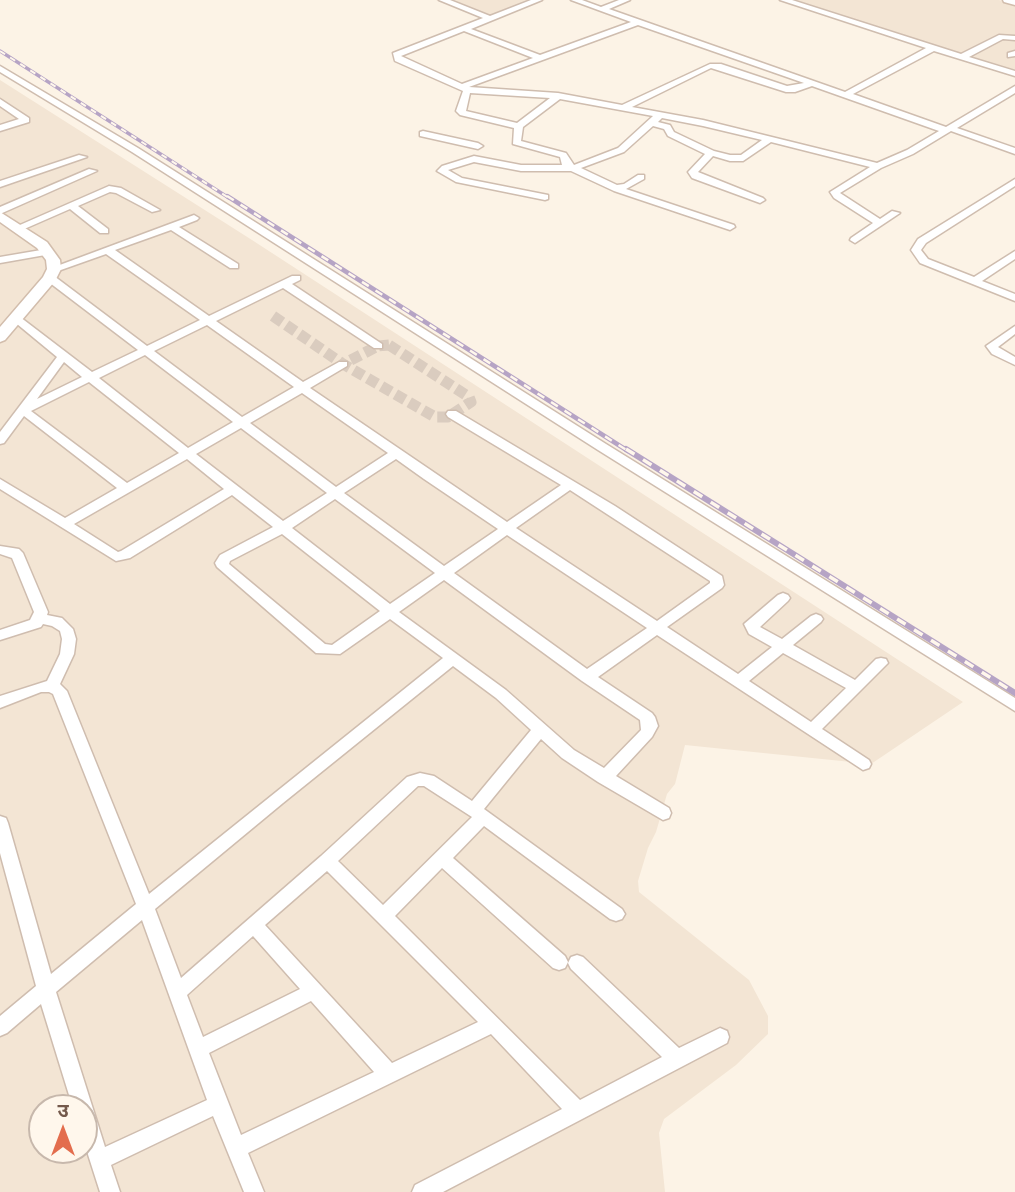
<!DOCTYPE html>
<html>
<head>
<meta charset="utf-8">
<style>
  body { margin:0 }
  #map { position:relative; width:1015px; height:1192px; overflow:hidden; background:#fcf3e6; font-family:"PT Sans Narrow","Noto Sans Devanagari",sans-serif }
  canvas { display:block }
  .north { position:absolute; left:28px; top:1094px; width:70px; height:70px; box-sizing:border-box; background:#fff7ec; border:2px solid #c7b8ac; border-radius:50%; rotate:0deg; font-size:19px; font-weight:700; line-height:28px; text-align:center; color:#74594b }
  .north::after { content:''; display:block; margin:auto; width:24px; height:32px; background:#e36d4d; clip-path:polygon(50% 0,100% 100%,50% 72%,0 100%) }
</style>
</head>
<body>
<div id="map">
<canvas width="1015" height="1192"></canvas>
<div class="north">उ</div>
</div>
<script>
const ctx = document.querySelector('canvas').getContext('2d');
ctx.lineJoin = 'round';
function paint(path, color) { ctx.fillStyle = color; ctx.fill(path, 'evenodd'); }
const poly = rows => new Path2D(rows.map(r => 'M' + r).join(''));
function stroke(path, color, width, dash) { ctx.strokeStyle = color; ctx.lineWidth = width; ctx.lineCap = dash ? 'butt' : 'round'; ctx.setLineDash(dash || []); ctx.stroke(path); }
paint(poly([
  [436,0,545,0,492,21],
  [783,0,999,0,1015,5,1015,73],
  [0,80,252,240,963,702,871,764,685,745,675,784,667,794,656,832,648,848,638,881,639,892,749,980,768,1016,768,1034,736,1065,664,1119,659,1133,665,1192,0,1192],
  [42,1108,84,1108,84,1150,42,1150]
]), '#f3e5d4');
stroke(poly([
  [273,316,343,364],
  [389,345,469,397,471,402,448,417,435,417,343,364,378,346,389,345]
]), '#daccbf', 11, [11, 5]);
const street = poly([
  [439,0,450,0,490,16,531,0,542,0,471,29,540,55,631,22,571,0,582,0,601,7,619,0,630,0,609,9,845,92,926,48,780,0,792,0,961,54,999,35,1015,36,1015,40,1003,39,969,57,1015,71,1015,76,934,51,853,94,946,127,1015,86,1015,93,957,128,1015,148,1015,154,951,131,913,154,881,168,840,193,880,219,892,211,900,213,855,243,850,240,851,238,873,223,834,198,830,192,870,167,771,142,743,161,730,161,713,156,698,172,763,198,765,200,760,203,692,178,688,172,705,154,668,136,664,129,653,126,624,152,581,168,617,185,624,184,638,175,644,175,644,179,626,189,734,225,735,227,730,230,614,191,571,171,521,171,474,162,448,170,462,178,548,195,548,199,545,200,456,182,437,171,442,166,474,156,521,165,562,165,560,157,513,144,514,128,460,115,456,111,463,91,395,61,393,53,483,18,439,0],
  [638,25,804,83,787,86,721,64,710,64,622,105,558,93,469,87,638,25],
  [464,31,533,58,462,84,401,56,464,31],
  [711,68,786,92,795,92,812,86,939,131,907,150,877,163,703,120,632,107,711,68],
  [470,93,550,98,517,123,466,111,470,93],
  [560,99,653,116,618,148,574,165,566,153,521,141,523,127,560,99],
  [662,118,703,126,762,140,741,155,730,155,714,151,674,132,670,125,658,122,662,118],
  [1015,51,1015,56,1008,57,1008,53,1015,51],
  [0,66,138,148,606,444,1015,698,1015,711,598,450,132,152,0,72,0,66],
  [0,99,29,118,29,122,0,131,0,125,19,119,0,106,0,99],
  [423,131,478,143,483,146,478,149,420,136,420,132,423,131],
  [79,155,87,157,0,187,0,181,79,155],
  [89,169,97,171,0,214,0,207,89,169],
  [1015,179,1015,186,926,243,921,250,928,259,974,277,1015,251,1015,259,982,281,1015,294,1015,301,920,263,911,250,918,239,1015,179],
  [109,186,121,188,160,210,152,212,116,193,110,192,78,206,108,229,108,233,100,233,70,209,22,230,13,228,109,186],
  [194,215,199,218,197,220,179,227,238,264,238,268,230,268,171,230,115,250,209,316,292,276,300,276,300,280,292,284,382,344,382,348,374,348,283,288,216,321,303,382,339,362,347,362,347,366,310,388,507,522,561,485,448,417,446,414,448,411,456,411,615,506,722,576,724,585,722,588,667,627,738,674,772,647,749,634,744,624,778,595,783,593,788,595,790,598,788,601,760,627,782,639,811,616,816,614,821,616,823,619,821,622,793,645,855,680,876,659,881,658,886,659,888,663,822,729,869,760,871,764,869,768,863,770,657,635,598,677,652,713,655,717,658,726,652,737,616,776,669,808,671,813,669,818,663,820,598,782,562,758,541,739,484,809,622,909,625,914,622,919,616,921,610,919,484,826,453,858,565,956,568,962,565,968,559,970,553,968,442,868,395,916,580,1100,662,1057,571,969,568,963,571,957,577,955,583,957,679,1048,720,1028,727,1031,729,1037,727,1043,443,1192,412,1192,415,1185,562,1109,491,1034,248,1153,264,1192,244,1192,213,1116,111,1165,120,1192,100,1192,84,1142,84,1108,73,1108,41,1004,7,1033,0,1036,0,1016,36,986,0,853,0,816,6,818,8,823,51,974,136,904,53,694,49,692,41,692,0,708,0,696,47,681,60,654,62,639,60,631,52,626,43,624,41,627,0,640,0,630,30,620,34,612,12,558,0,554,0,546,19,549,23,553,48,612,47,615,62,618,73,629,76,639,74,654,60,684,67,691,149,894,443,658,390,619,340,654,316,653,217,567,215,563,220,555,273,527,232,495,130,558,116,561,0,489,0,479,65,518,117,488,24,416,4,443,0,444,0,432,57,357,11,319,12,317,20,317,92,372,138,350,46,280,46,276,54,276,147,346,200,320,106,254,58,271,50,271,49,269,194,215],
  [207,325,294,387,242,417,154,351,207,325],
  [145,355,233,422,188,448,99,378,145,355],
  [64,362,82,377,37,399,64,362],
  [89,382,179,453,127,483,31,411,89,382],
  [302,393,388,453,336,487,250,423,302,393],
  [241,428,327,493,283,521,196,454,241,428],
  [187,459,224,489,121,551,118,552,74,524,187,459],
  [396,459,424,479,498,529,444,566,344,493,396,459],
  [570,490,710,581,710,583,657,621,516,528,570,490],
  [335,499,435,573,390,604,292,528,335,499],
  [282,534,380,611,332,645,325,644,229,564,230,561,282,534],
  [507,535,647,628,587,669,454,573,507,535],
  [444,580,582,681,640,720,641,730,604,768,574,750,506,690,399,612,444,580],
  [783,653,846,688,811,722,749,681,783,653],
  [453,666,496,698,531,730,472,801,434,776,420,773,407,777,321,856,181,978,155,909,283,803,453,666],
  [418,786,424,786,472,817,383,905,338,861,418,786],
  [327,871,478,1022,392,1063,265,925,327,871],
  [142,920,207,1100,105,1147,56,992,142,920],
  [253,936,300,989,203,1037,187,995,253,936],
  [311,1001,374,1072,241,1135,209,1053,311,1001],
  [47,249,51,250,51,254,0,263,0,257,47,249],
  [1015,326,1015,334,998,347,1015,357,1015,365,992,354,986,346,1015,326]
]);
const secondary = poly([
  [1003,0,1015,0,1015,5,1004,2,1003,0],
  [0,212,47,242,60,260,61,269,55,281,5,340,0,342,0,327,43,277,47,269,46,260,37,248,0,222,0,212]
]);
stroke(street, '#cfbdaf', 3);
stroke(secondary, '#d2bdac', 3);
paint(street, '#fff');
paint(secondary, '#fff');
const railFar2 = poly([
  [0,51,229,198]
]);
const railFar1 = poly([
  [227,196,628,451]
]);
const rail = poly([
  [626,449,1015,693]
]);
stroke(railFar2, '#b6a4c5', 3.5);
stroke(railFar1, '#b6a4c5', 4.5);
stroke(rail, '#b6a4c5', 6);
stroke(railFar2, '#fff7ec', 2, [6]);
stroke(railFar1, '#fff7ec', 2.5, [8]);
stroke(rail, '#fff7ec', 3.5, [10]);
</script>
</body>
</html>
